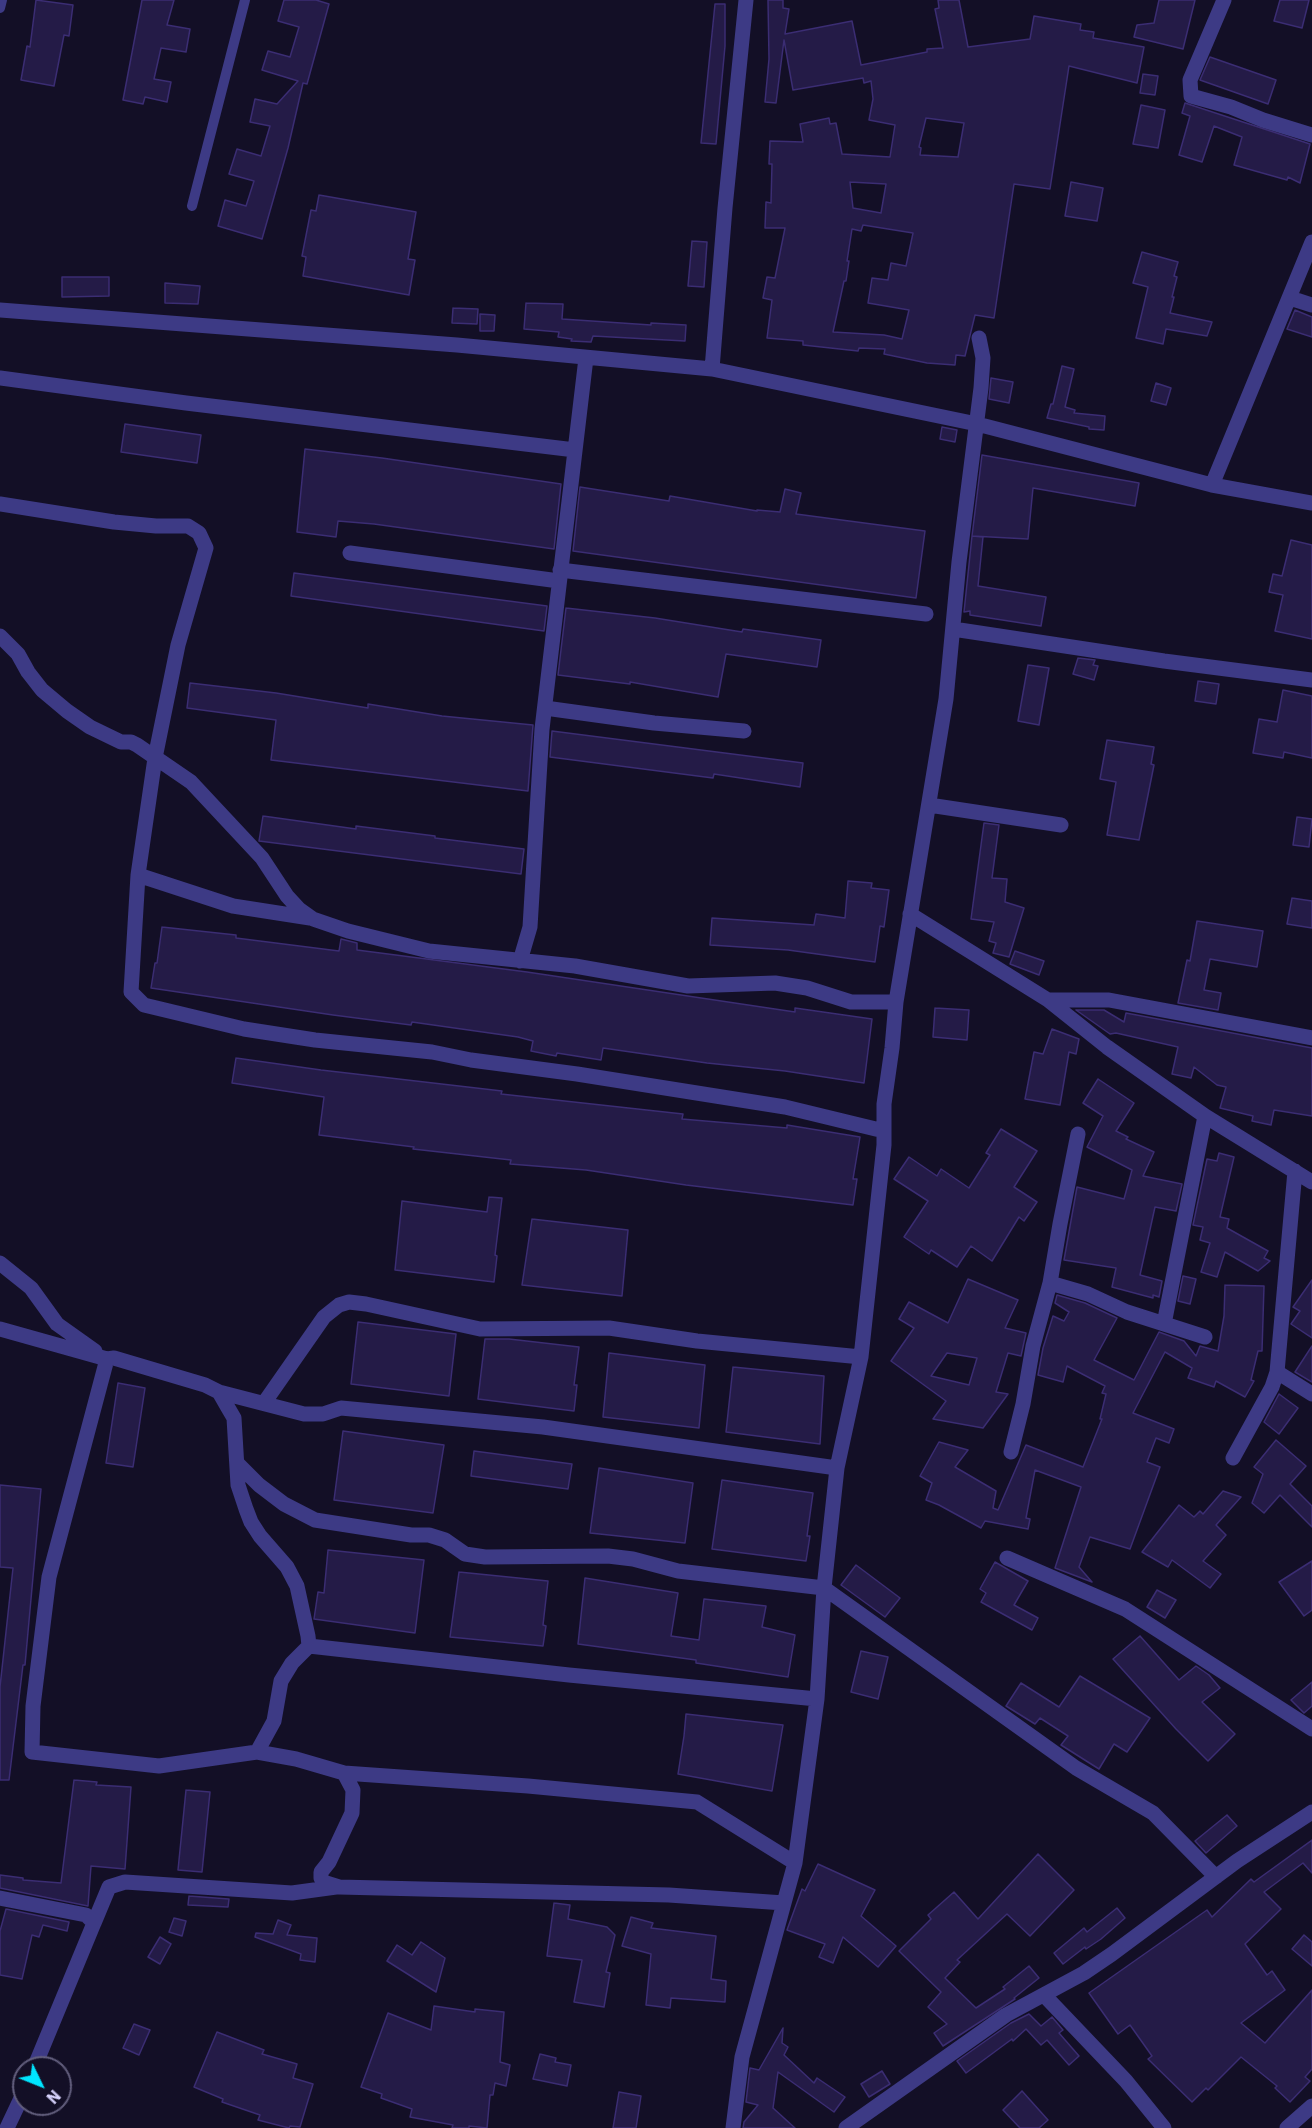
<!DOCTYPE html>
<html>
<head>
<meta charset="utf-8">
<style>
  body { margin:0 }
  #map { position:relative; width:1312px; height:2128px; overflow:hidden; background:#130f26; font-family:"IBM Plex Sans",sans-serif }
  canvas { display:block }
  .north { position:absolute; left:12px; top:2056px; width:60px; height:60px; box-sizing:border-box; background:#130f26; border:2px solid #625e7d; border-radius:50%; rotate:133deg; font-size:16px; font-weight:700; line-height:24px; text-align:center; color:#d9d4ff }
  .north::after { content:''; display:block; margin:auto; width:21px; height:27px; background:#00e5ff; clip-path:polygon(50% 0,100% 100%,50% 72%,0 100%) }
</style>
</head>
<body>
<div id="map">
<canvas width="1312" height="2128"></canvas>
<div class="north">N</div>
</div>
<script>
const ctx = document.querySelector('canvas').getContext('2d');
ctx.lineJoin = 'round';
function paint(path, color) { ctx.fillStyle = color; ctx.fill(path, 'evenodd'); }
const poly = rows => new Path2D(rows.map(r => 'M' + r).join(''));
function stroke(path, color, width, dash) { ctx.strokeStyle = color; ctx.lineWidth = width; ctx.lineCap = dash ? 'butt' : 'round'; ctx.setLineDash(dash || []); ctx.stroke(path); }
const building = poly([
  [36,0,73,5,69,36,64,35,54,86,21,80,27,46,30,47,36,0],
  [142,0,174,0,167,25,190,29,186,52,161,48,154,79,171,82,167,102,145,97,143,104,123,100,142,0],
  [284,0,316,0,329,4,307,84,303,83,288,148,262,239,218,226,225,200,246,206,254,181,229,174,237,149,261,156,270,126,250,122,255,99,277,104,298,81,262,70,268,51,290,57,299,27,278,21,284,0],
  [768,0,783,0,783,8,789,9,785,34,852,21,861,65,927,52,927,49,943,48,935,9,939,8,938,0,959,0,968,47,1030,39,1034,16,1081,24,1080,30,1094,32,1093,38,1144,47,1137,83,1069,66,1050,189,1014,184,994,318,975,315,965,356,956,355,955,365,927,363,884,354,885,349,859,348,858,351,803,345,803,341,767,338,772,300,763,298,767,277,775,278,785,228,765,228,766,202,771,203,772,164,769,164,770,141,803,142,800,124,829,118,830,124,836,123,842,154,890,157,895,125,869,120,873,99,871,81,864,83,863,78,793,90,784,40,776,103,765,102,769,59,768,0],
  [926,118,964,123,958,157,920,155,921,148,919,147,926,118],
  [850,182,886,184,881,213,853,208,850,182],
  [863,225,913,233,906,266,891,263,888,280,872,278,868,303,909,310,902,339,884,335,833,332,844,281,846,281,849,261,847,261,852,229,861,231,863,225],
  [1159,0,1195,0,1183,49,1134,37,1137,25,1154,23,1159,0],
  [1280,0,1309,0,1302,28,1274,21,1280,0],
  [715,4,725,4,725,46,716,144,701,143,715,4],
  [1210,57,1276,80,1268,104,1200,80,1210,57],
  [1143,74,1158,76,1155,95,1140,93,1143,74],
  [1185,103,1310,144,1300,183,1288,177,1287,180,1234,165,1242,137,1214,126,1202,162,1179,155,1190,116,1182,113,1185,103],
  [1141,105,1165,110,1158,148,1133,144,1141,105],
  [1071,182,1103,188,1097,221,1065,216,1071,182],
  [319,195,416,212,408,259,415,260,409,295,303,276,306,257,302,256,311,210,316,211,319,195],
  [692,241,707,242,704,287,688,286,692,241],
  [1142,252,1178,262,1174,276,1177,277,1172,297,1174,297,1170,313,1212,322,1207,336,1166,329,1163,344,1136,338,1148,287,1133,283,1142,252],
  [62,277,109,277,109,296,62,297,62,277],
  [165,283,200,286,198,304,165,303,165,283],
  [526,303,563,304,562,319,651,325,651,323,686,325,685,341,593,336,591,342,571,341,572,339,558,337,559,332,524,329,526,303],
  [453,308,478,309,477,324,452,323,453,308],
  [1295,310,1312,317,1312,337,1287,329,1295,310],
  [480,314,495,315,494,331,480,331,480,314],
  [1062,366,1074,369,1065,407,1075,410,1074,413,1105,416,1104,430,1089,429,1089,427,1047,418,1051,404,1053,404,1062,366],
  [991,378,1013,382,1009,403,989,399,991,378],
  [1156,383,1171,388,1166,405,1151,401,1156,383],
  [125,424,201,435,197,463,121,452,125,424],
  [942,427,957,430,955,442,940,439,942,427],
  [305,449,382,458,561,484,554,549,374,524,338,521,336,537,297,532,305,449],
  [982,455,1139,483,1135,506,1033,488,1028,539,972,536,982,455],
  [580,487,669,501,670,496,757,511,757,510,780,512,785,489,801,493,796,514,925,531,916,598,573,551,580,487],
  [972,536,983,537,978,586,1046,597,1041,626,970,615,970,611,964,612,972,536],
  [1291,540,1312,545,1312,639,1275,631,1283,595,1269,592,1273,574,1282,576,1291,540],
  [294,573,547,606,544,631,291,596,294,573],
  [566,608,655,618,742,632,743,629,821,640,817,667,726,654,718,697,630,682,630,684,558,675,566,608],
  [1078,658,1095,660,1093,665,1098,666,1094,680,1073,674,1078,658],
  [1028,665,1049,668,1039,725,1018,721,1028,665],
  [1198,681,1219,684,1216,704,1195,701,1198,681],
  [190,683,276,693,368,708,368,704,442,716,533,725,528,791,271,760,276,720,187,708,190,683],
  [1283,690,1312,696,1312,758,1284,752,1283,758,1253,753,1259,719,1277,722,1283,690],
  [552,731,803,763,800,787,714,774,713,778,550,757,552,731],
  [1107,740,1154,747,1151,764,1154,765,1139,840,1107,835,1116,782,1100,779,1107,740],
  [263,816,356,829,356,826,435,836,435,838,524,849,521,874,259,841,263,816],
  [1297,817,1312,819,1309,847,1293,845,1297,817],
  [984,823,999,825,992,878,1007,879,1005,902,1024,908,1009,957,993,953,996,943,989,941,994,922,971,919,984,823],
  [848,881,872,883,871,888,889,890,884,927,880,926,875,962,788,950,710,945,712,918,814,925,816,914,845,918,848,881],
  [1292,898,1312,901,1312,928,1287,924,1292,898],
  [1197,921,1263,931,1257,967,1210,959,1204,990,1221,993,1218,1010,1178,1003,1187,960,1190,961,1197,921],
  [162,927,236,935,236,938,339,951,341,939,357,943,357,950,527,972,795,1012,795,1008,872,1019,864,1083,785,1071,707,1063,603,1048,601,1060,557,1053,556,1056,531,1051,533,1041,518,1037,412,1022,411,1025,333,1015,151,988,155,963,157,963,162,927],
  [1015,951,1044,961,1039,975,1010,964,1015,951],
  [935,1008,969,1010,967,1040,933,1037,935,1008],
  [1076,1010,1104,1010,1124,1022,1126,1013,1312,1048,1312,1116,1274,1110,1271,1125,1252,1121,1253,1116,1220,1108,1226,1087,1217,1085,1194,1067,1191,1078,1172,1074,1178,1047,1116,1033,1110,1034,1076,1010],
  [1052,1029,1079,1039,1076,1054,1069,1052,1060,1105,1025,1099,1034,1052,1043,1054,1052,1029],
  [236,1058,321,1070,502,1091,501,1094,683,1114,682,1119,787,1128,787,1125,860,1137,853,1179,857,1179,853,1205,686,1185,586,1170,510,1164,511,1160,413,1149,414,1147,319,1135,324,1097,232,1083,236,1058],
  [1098,1079,1134,1103,1116,1131,1128,1137,1126,1139,1154,1152,1143,1176,1182,1184,1176,1211,1155,1207,1140,1275,1162,1281,1159,1297,1153,1295,1153,1298,1112,1287,1116,1268,1064,1260,1077,1187,1124,1199,1132,1170,1087,1147,1103,1116,1083,1103,1098,1079],
  [1001,1129,1037,1151,1014,1187,1037,1202,1024,1221,1019,1217,992,1261,971,1246,957,1267,931,1250,929,1254,904,1237,928,1201,894,1179,909,1157,937,1176,941,1169,969,1188,990,1155,986,1153,1001,1129],
  [1219,1153,1234,1157,1220,1217,1229,1219,1227,1228,1268,1251,1264,1258,1270,1261,1258,1271,1225,1252,1217,1277,1201,1272,1210,1243,1200,1240,1203,1227,1193,1225,1207,1159,1217,1161,1219,1153],
  [489,1197,502,1198,495,1255,497,1256,494,1282,395,1270,402,1201,487,1212,489,1197],
  [532,1219,628,1230,622,1296,522,1285,532,1219],
  [1183,1276,1196,1279,1190,1304,1178,1301,1183,1276],
  [968,1279,1018,1300,1005,1328,1026,1333,1021,1356,1008,1353,996,1392,1008,1394,983,1428,933,1419,946,1401,891,1361,914,1328,899,1319,909,1302,948,1323,968,1279],
  [947,1353,977,1358,969,1385,931,1376,947,1353],
  [1312,1280,1312,1338,1291,1324,1300,1311,1293,1307,1312,1280],
  [1225,1285,1264,1286,1262,1351,1258,1351,1251,1380,1254,1381,1245,1397,1216,1381,1214,1387,1188,1378,1192,1368,1165,1352,1133,1413,1174,1429,1169,1443,1156,1438,1147,1462,1160,1467,1130,1549,1090,1537,1079,1567,1092,1582,1055,1568,1081,1487,1035,1470,1026,1518,1030,1519,1028,1529,985,1521,981,1528,939,1505,926,1500,932,1483,920,1476,939,1442,968,1450,955,1467,996,1491,993,1508,998,1510,1026,1445,1083,1467,1102,1419,1100,1419,1106,1394,1102,1393,1105,1386,1067,1366,1063,1382,1038,1375,1043,1348,1053,1316,1064,1321,1069,1312,1055,1303,1057,1295,1085,1303,1117,1318,1094,1360,1134,1380,1159,1332,1184,1341,1196,1356,1200,1346,1218,1351,1224,1316,1225,1285],
  [358,1322,456,1334,449,1396,351,1384,358,1322],
  [485,1339,509,1339,579,1347,574,1385,577,1385,574,1411,478,1399,485,1339],
  [1312,1346,1312,1382,1295,1372,1312,1346],
  [609,1353,705,1365,699,1428,603,1417,609,1353],
  [733,1367,824,1376,820,1444,726,1432,733,1367],
  [118,1383,145,1388,133,1467,106,1463,118,1383],
  [1279,1394,1298,1408,1279,1434,1264,1422,1279,1394],
  [343,1431,444,1445,433,1513,334,1500,343,1431],
  [1276,1440,1306,1466,1290,1484,1312,1506,1312,1527,1280,1495,1264,1513,1252,1503,1263,1474,1254,1467,1276,1440],
  [474,1451,572,1464,568,1489,471,1476,474,1451],
  [599,1468,693,1483,685,1543,590,1533,599,1468],
  [722,1480,813,1493,807,1536,810,1536,806,1561,712,1549,722,1480],
  [0,1485,41,1489,25,1665,23,1665,9,1780,0,1780,0,1687,13,1568,0,1567,0,1485],
  [1223,1491,1241,1497,1216,1525,1226,1535,1203,1561,1221,1574,1210,1588,1172,1560,1168,1567,1142,1552,1179,1505,1194,1517,1200,1511,1203,1514,1223,1491],
  [328,1550,424,1560,415,1633,314,1619,318,1592,324,1593,328,1550],
  [1312,1561,1312,1610,1304,1616,1279,1582,1312,1561],
  [995,1562,1028,1581,1014,1605,1038,1618,1032,1630,981,1602,986,1593,980,1589,995,1562],
  [856,1565,900,1598,885,1617,841,1585,856,1565],
  [459,1572,548,1581,543,1625,546,1626,543,1646,450,1637,459,1572],
  [585,1578,678,1593,671,1636,699,1640,704,1599,766,1606,762,1627,795,1635,788,1677,696,1663,696,1660,578,1644,585,1578],
  [1157,1590,1176,1600,1165,1618,1147,1607,1157,1590],
  [1140,1636,1179,1680,1196,1666,1209,1675,1220,1688,1202,1702,1235,1734,1208,1761,1176,1729,1113,1659,1140,1636],
  [861,1651,888,1657,878,1699,851,1692,861,1651],
  [1080,1676,1150,1718,1127,1752,1114,1744,1099,1769,1061,1745,1068,1736,1040,1718,1035,1724,1006,1706,1021,1683,1059,1707,1080,1676],
  [1312,1682,1312,1706,1304,1713,1291,1700,1312,1682],
  [686,1714,783,1725,772,1791,678,1774,684,1736,686,1714],
  [74,1780,97,1782,96,1785,131,1787,125,1869,91,1866,88,1906,0,1888,0,1875,23,1878,23,1880,61,1883,74,1780],
  [186,1790,210,1792,202,1872,178,1870,186,1790],
  [1227,1815,1237,1826,1206,1853,1195,1841,1227,1815],
  [1312,1840,1312,1873,1303,1863,1264,1892,1281,1909,1245,1944,1267,1975,1272,1971,1285,1990,1241,2023,1265,2043,1312,1990,1312,2069,1305,2077,1310,2081,1290,2102,1275,2088,1277,2086,1241,2057,1208,2090,1206,2088,1192,2102,1148,2059,1152,2056,1130,2025,1118,2034,1089,1993,1207,1910,1212,1917,1251,1879,1254,1882,1312,1840],
  [1038,1854,1074,1890,1030,1936,1007,1914,957,1960,960,1962,945,1978,976,2008,1005,1989,1003,1987,1029,1966,1039,1978,1014,1998,1015,1999,943,2046,934,2033,947,2024,928,2007,941,1992,899,1951,931,1919,928,1915,954,1892,978,1919,1038,1854],
  [818,1864,875,1890,861,1916,896,1946,878,1967,843,1937,833,1963,819,1957,825,1944,787,1930,802,1889,805,1891,818,1864],
  [189,1896,229,1899,228,1907,188,1905,189,1896],
  [554,1903,570,1905,568,1919,607,1927,615,1935,606,1972,610,1973,604,2007,574,2002,582,1960,547,1956,554,1903],
  [1117,1908,1125,1918,1101,1939,1086,1949,1085,1947,1063,1964,1054,1953,1084,1928,1087,1932,1117,1908],
  [6,1909,69,1922,67,1931,43,1925,39,1937,32,1935,22,1979,0,1975,0,1931,6,1909],
  [631,1917,653,1923,651,1928,716,1936,711,1979,726,1981,725,2002,671,1998,670,2008,646,2005,651,1954,622,1946,631,1917],
  [174,1918,186,1921,182,1936,169,1932,174,1918],
  [278,1920,291,1925,287,1935,317,1938,315,1962,300,1960,301,1954,255,1937,256,1933,273,1934,278,1920],
  [1304,1935,1312,1942,1312,1966,1292,1949,1304,1935],
  [160,1937,171,1944,160,1964,148,1957,160,1937],
  [421,1942,445,1958,436,1992,387,1961,397,1945,412,1955,421,1942],
  [434,2006,475,2012,475,2009,504,2012,500,2062,510,2065,506,2086,495,2083,493,2095,490,2095,487,2128,469,2126,469,2128,452,2128,453,2125,410,2117,412,2109,381,2098,382,2094,361,2087,388,2013,431,2030,434,2006],
  [1029,2014,1041,2026,1052,2017,1063,2030,1059,2033,1079,2056,1069,2065,1047,2040,1041,2045,1026,2029,1013,2041,1012,2039,966,2073,957,2061,1011,2023,1029,2014],
  [134,2024,150,2030,139,2055,123,2048,134,2024],
  [783,2028,782,2043,788,2047,784,2055,814,2083,817,2078,845,2097,834,2112,778,2072,773,2108,795,2128,743,2128,744,2122,758,2105,746,2102,750,2068,759,2070,783,2028],
  [217,2032,264,2050,262,2054,297,2064,293,2078,313,2084,300,2127,290,2126,289,2128,258,2120,260,2115,222,2102,223,2099,194,2087,217,2032],
  [540,2054,556,2058,555,2062,571,2065,567,2086,533,2079,540,2054],
  [882,2071,890,2084,869,2097,861,2084,882,2071],
  [1022,2091,1048,2120,1039,2128,1020,2128,1003,2110,1022,2091],
  [619,2092,641,2096,636,2128,613,2128,619,2092]
]);
paint(building, '#241b47');
stroke(building, '#3b2d73', 1.5);
stroke(poly([
  [0,8,2,0],
  [192,206,245,0]
]), '#3d3a85', 10);
stroke(poly([
  [1224,0,1190,80,1191,96,1231,107,1263,120,1312,135],
  [1290,298,1312,305],
  [0,310,457,345,712,369,977,424,1212,485,1312,503],
  [712,369,725,208,746,0],
  [0,378,186,403,575,450],
  [1212,485,1312,242],
  [0,504,114,522,156,526,188,526,199,533,206,548,178,645,155,758,138,875,131,992,144,1005,244,1029,315,1040,432,1052,471,1060,577,1074,785,1107,884,1131],
  [350,553,559,581],
  [560,570,926,614],
  [953,629,1164,661,1312,680],
  [0,636,18,654,28,672,42,690,67,711,90,727,121,742,131,742,137,745,191,782,262,858,287,896,299,909,313,919,348,931,429,951,575,966,688,986,775,983,807,988,851,1002,896,1002],
  [545,708,654,723,744,731],
  [929,805,1061,825],
  [138,875,233,906,310,918],
  [910,914,1048,1000,1107,1047,1205,1116,1312,1182],
  [520,961,530,927,542,729,586,358],
  [1048,1000,1109,1000,1312,1038],
  [0,1263,31,1288,57,1324,95,1351],
  [1050,1283,1088,1294,1127,1312,1205,1337],
  [1164,1324,1205,1116],
  [0,1329,107,1359,114,1358,205,1385,219,1392,227,1406,234,1418,238,1485,246,1509,251,1522,260,1536,287,1567,297,1586,308,1636,309,1646,292,1663,281,1681,274,1721,257,1752,296,1759,344,1773,353,1790,352,1813,329,1862,321,1872,321,1878,323,1882,339,1887,669,1895,784,1903,742,2057,733,2128],
  [107,1359,49,1577,33,1706,32,1752,159,1766,257,1752],
  [1277,1372,1312,1394],
  [219,1392,304,1414,323,1414,341,1408,543,1427,837,1468],
  [264,1403,324,1317,339,1305,349,1302,366,1304,480,1329,609,1328,697,1341,861,1357],
  [1011,1452,1023,1404,1033,1346,1050,1283,1060,1224,1078,1134],
  [1233,1458,1272,1387,1277,1372,1295,1171],
  [237,1463,259,1485,284,1504,315,1520,411,1535,429,1535,445,1540,465,1554,485,1557,608,1556,633,1559,678,1571,824,1588,1076,1768,1153,1813,1216,1877],
  [1007,1558,1125,1609,1312,1729],
  [309,1646,569,1675,817,1699],
  [344,1773,528,1786,697,1802,795,1863],
  [0,1898,86,1915,94,1923,34,2068],
  [784,1903,795,1863,817,1699,824,1588,837,1468,861,1357,884,1145,884,1104,892,1048,896,1002,946,699,959,562,981,388,983,358,979,338],
  [94,1923,109,1887,125,1882,292,1893,336,1887],
  [1044,1995,1126,2081,1164,2128],
  [7,2128,24,2092],
  [846,2128,1006,2015,1084,1973,1112,1954,1237,1861,1312,1812],
  [1287,2128,1312,2106]
]), '#3d3a85', 15);
</script>
</body>
</html>
